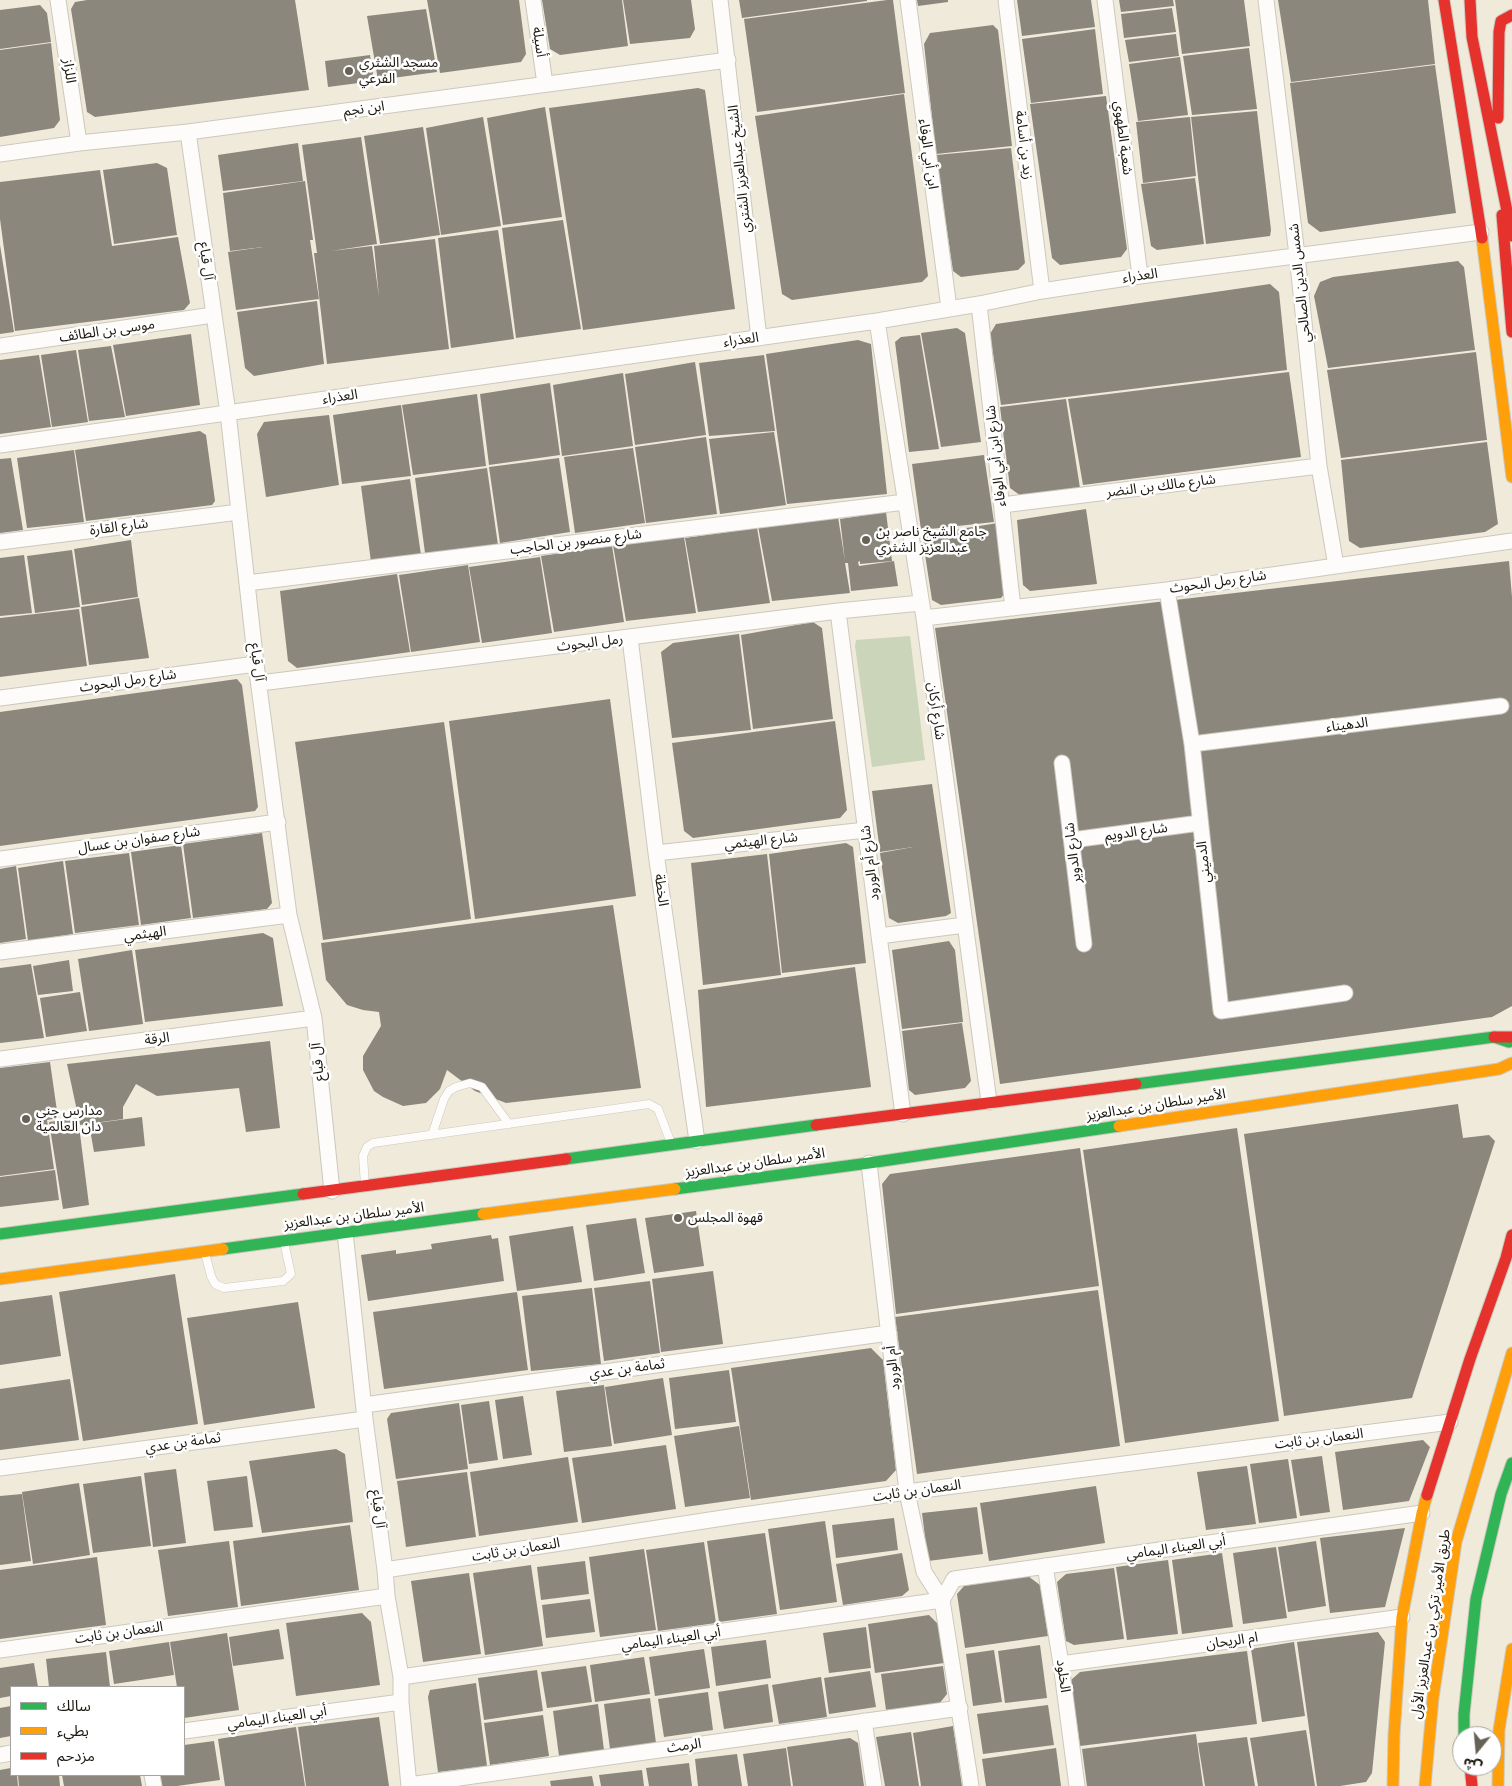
<!DOCTYPE html>
<html>
<head>
<meta charset="utf-8">
<style>
  body { margin:0 }
  #map { position:relative; width:1512px; height:1786px; overflow:hidden; background:#f0eadb; font-family:Figtree,"Noto Sans Arabic",sans-serif }
  canvas { display:block }
  .legend { position:absolute; left:10px; top:1686px; width:175px; height:90px; box-sizing:border-box; background:#fff; border:1px solid #a4a39f; margin:0; padding:6px 9px; list-style:none; font-size:15px; color:#1c180f }
  .legend li { display:flex; align-items:center; gap:10px; height:25px }
  .legend b { width:25px; border:1px solid #a4a39f }
  .north { position:absolute; left:1452px; top:1726px; width:50px; height:50px; box-sizing:border-box; background:#fff; border:1px solid #a4a39f; border-radius:50%; rotate:197deg; font-size:14px; font-weight:700; line-height:20px; text-align:center; color:#1c180f }
  .north::after { content:''; display:block; margin:auto; width:18px; height:22px; background:#666256; clip-path:polygon(50% 0,100% 100%,50% 72%,0 100%) }
</style>
</head>
<body>
<div id="map">
<canvas width="1512" height="1786"></canvas>
<ul class="legend">
<li><b style="height:6px;background:#30b455"></b>سالك</li>
<li><b style="height:6px;background:#ff9f0a"></b>بطيء</li>
<li><b style="height:6px;background:#e5322d"></b>مزدحم</li>
</ul>
<div class="north">ش</div>
</div>
<script>
const ctx = document.querySelector('canvas').getContext('2d');
ctx.lineJoin = 'round';
function paint(path, color) { ctx.fillStyle = color; ctx.fill(path, 'evenodd'); }
const poly = rows => new Path2D(rows.map(r => 'M' + r).join(''));
function stroke(path, color, width, dash) { ctx.strokeStyle = color; ctx.lineWidth = width; ctx.lineCap = dash ? 'butt' : 'round'; ctx.setLineDash(dash || []); ctx.stroke(path); }
function write(font, color, halo, rows, align = 'center') {
  ctx.font = font + ' Figtree,"Noto Sans Arabic",sans-serif'; ctx.lineWidth = 5; ctx.setLineDash([]); ctx.textBaseline = 'middle'; ctx.strokeStyle = halo; ctx.fillStyle = color; for (const [text, x, y, turn = 0] of rows) {
    ctx.save(); ctx.translate(x, y); ctx.rotate((+turn || 0) * Math.PI / 180); ctx.textAlign = isNaN(turn) ? turn : align; if (halo) ctx.strokeText(text, 0, 0); ctx.fillText(text, 0, 0); ctx.restore();
  }
}
paint(poly([
  [910,636,925,760,872,767,855,646,856,640]
]), '#cad5b9');
paint(poly([
  [87,0,295,0,309,90,95,117,87,112,71,9,75,2],
  [427,0,519,0,526,54,521,62,440,73],
  [542,0,622,0,628,46,560,55,550,49],
  [623,0,691,0,695,29,690,38,630,44],
  [739,0,867,0,867,1,742,18],
  [887,0,893,0,905,93,757,112,744,19],
  [917,0,948,0,948,2,918,6],
  [1017,0,1091,0,1095,27,1022,36],
  [1119,0,1173,0,1174,6,1121,12],
  [1175,0,1244,0,1250,46,1182,54],
  [1278,0,1428,0,1435,64,1291,82],
  [40,5,47,13,51,42,0,49,0,10],
  [1172,8,1176,32,1124,38,1121,14],
  [426,9,437,72,378,80,367,16],
  [993,25,998,30,1012,146,936,154,924,44,930,33],
  [1095,29,1103,94,1031,103,1022,39],
  [1176,34,1179,56,1129,62,1125,40],
  [51,43,60,120,54,128,0,137,0,50],
  [1249,48,1257,109,1192,115,1183,56],
  [370,55,374,81,328,87,325,61],
  [1180,57,1188,115,1138,121,1129,64],
  [1435,65,1456,213,1320,232,1308,223,1290,83],
  [698,88,705,90,735,309,583,330,549,108],
  [904,94,928,276,922,282,792,300,782,294,755,116],
  [1106,96,1127,249,1121,257,1060,265,1052,258,1030,104],
  [545,107,562,217,503,225,487,118],
  [1257,111,1271,230,1270,236,1206,244,1191,117],
  [483,117,501,226,441,235,426,128],
  [1190,117,1196,176,1143,183,1136,122],
  [423,127,440,235,380,244,364,136],
  [361,137,377,244,331,251,372,246,379,297,374,246,435,239,449,349,327,364,314,253,317,253,302,145],
  [298,143,303,181,223,191,218,155],
  [1011,148,1025,263,1018,270,961,277,953,271,936,155],
  [157,163,167,168,177,235,114,244,103,170],
  [100,170,112,246,178,237,190,303,184,310,15,331,0,219,0,182],
  [1195,178,1204,244,1157,250,1151,246,1141,184],
  [305,181,313,240,310,240,319,299,236,310,228,252,263,247,230,251,223,193],
  [563,220,581,329,516,338,502,228],
  [498,230,514,339,451,348,438,238],
  [0,245,14,332,0,334],
  [1458,261,1464,267,1475,350,1328,368,1314,296,1320,282,1333,277],
  [1270,284,1279,292,1287,370,1001,405,990,334,996,324],
  [317,301,324,364,254,376,245,368,237,312],
  [957,328,965,333,981,442,941,447,921,333],
  [191,334,200,405,126,416,113,345],
  [920,335,939,449,909,452,895,342,901,337],
  [858,340,871,344,887,494,787,504,766,354],
  [111,346,125,417,89,421,78,350],
  [76,350,88,422,52,427,41,355],
  [1476,352,1487,440,1341,458,1327,370],
  [39,355,51,427,0,434,0,360],
  [764,355,775,431,709,436,699,363],
  [695,362,706,435,635,445,625,374],
  [1289,372,1301,457,1083,485,1068,399],
  [623,373,633,446,562,456,553,385],
  [550,383,560,455,489,465,480,394],
  [477,394,486,466,413,475,402,405],
  [1066,399,1080,488,1021,496,1010,488,1000,407],
  [401,405,411,476,342,484,333,415],
  [329,415,339,485,266,497,257,434,264,422],
  [200,431,206,435,215,501,212,505,86,521,75,450],
  [774,432,786,505,720,514,709,439],
  [706,437,717,514,646,523,635,447],
  [1487,442,1498,524,1485,532,1360,548,1349,541,1341,460],
  [633,448,645,523,575,533,564,457],
  [74,450,84,522,27,528,17,458],
  [984,455,994,522,921,530,912,464],
  [11,458,23,530,0,533,0,459],
  [559,458,570,532,500,543,489,467],
  [487,468,498,545,425,553,415,478],
  [410,479,421,555,371,562,361,486],
  [1086,509,1097,584,1030,591,1023,585,1017,520],
  [886,512,892,561,860,564,860,561,858,562,859,566,894,561,898,586,851,591,848,563,845,563,850,593,772,601,758,526,838,517,845,561,840,519],
  [998,523,1007,590,1001,598,941,605,932,600,922,535],
  [757,528,770,603,698,612,685,538],
  [684,537,696,613,626,621,613,545],
  [131,540,138,597,82,605,74,549],
  [612,546,624,622,554,632,541,556],
  [72,550,80,607,35,613,27,556],
  [24,555,32,613,0,616,0,558],
  [540,557,552,633,482,643,469,567],
  [1509,561,1512,597,1512,1006,1492,1017,1000,1084,935,628],
  [468,565,480,642,411,652,399,575],
  [397,574,410,652,297,668,288,661,280,591],
  [139,598,149,658,89,665,81,607],
  [79,609,87,666,0,677,0,618],
  [813,622,822,628,833,719,753,729,741,635],
  [739,634,751,730,672,738,661,652,673,643],
  [237,679,242,685,258,807,255,811,0,846,0,712],
  [610,699,636,896,475,919,449,721],
  [835,721,847,810,840,818,693,838,684,831,672,743],
  [444,722,471,919,323,940,295,742],
  [932,784,951,913,946,916,898,923,889,918,880,853,913,847,880,852,872,791],
  [262,833,272,903,267,909,193,918,183,844],
  [846,843,853,847,866,963,782,973,769,854],
  [181,845,191,918,141,925,131,852],
  [129,853,139,925,75,933,65,861],
  [767,854,781,975,703,985,691,863],
  [63,861,73,934,28,941,18,868],
  [16,866,26,939,0,943,0,869],
  [613,905,641,1088,506,1103,475,1091,447,1070,440,1089,426,1103,403,1106,383,1097,374,1091,363,1070,363,1056,381,1026,379,1012,363,1010,347,1005,326,980,321,943],
  [263,933,273,938,283,1006,145,1022,135,950],
  [949,941,955,950,963,1022,902,1029,892,950],
  [132,950,143,1024,89,1031,78,959],
  [69,960,73,991,38,995,33,966],
  [31,964,44,1038,0,1043,0,968],
  [855,967,871,1087,706,1107,698,990],
  [80,992,87,1031,46,1037,40,998],
  [962,1023,971,1081,965,1088,915,1095,909,1090,902,1031],
  [270,1041,280,1128,246,1132,239,1088,157,1096,136,1084,123,1107,123,1119,80,1125,67,1064],
  [50,1062,58,1118,47,1120,54,1169,0,1176,0,1068],
  [1458,1104,1463,1138,1489,1135,1495,1141,1412,1398,1284,1416,1244,1134],
  [142,1117,145,1146,94,1152,89,1124],
  [78,1118,89,1205,63,1209,49,1122],
  [1237,1128,1279,1421,1125,1443,1083,1150],
  [1080,1148,1099,1286,896,1314,882,1184,890,1174],
  [55,1170,59,1200,0,1207,0,1177],
  [696,1211,704,1266,654,1273,645,1218],
  [636,1218,645,1273,594,1281,586,1225],
  [573,1226,582,1282,517,1291,509,1236],
  [491,1235,492,1239,498,1238,504,1281,368,1301,361,1255,396,1250,396,1254,432,1249,431,1244],
  [713,1271,723,1344,661,1352,652,1279],
  [175,1274,198,1424,83,1441,59,1292],
  [650,1281,660,1353,604,1361,594,1288],
  [592,1288,601,1364,531,1371,522,1296],
  [1098,1290,1120,1446,917,1474,895,1317],
  [517,1292,528,1370,384,1389,373,1312],
  [52,1295,61,1356,0,1365,0,1302],
  [298,1302,315,1408,204,1425,187,1318],
  [871,1348,883,1360,896,1470,886,1481,751,1500,731,1368],
  [729,1370,736,1422,675,1429,669,1378],
  [663,1378,672,1435,614,1444,605,1387],
  [70,1379,79,1440,0,1450,0,1389],
  [604,1385,612,1446,564,1452,556,1391],
  [523,1396,532,1455,503,1459,495,1400],
  [489,1401,498,1460,469,1464,461,1405],
  [459,1403,468,1469,396,1479,387,1419,391,1413],
  [739,1426,750,1498,685,1507,674,1436],
  [1423,1440,1430,1447,1409,1501,1343,1510,1335,1452],
  [666,1445,676,1509,582,1523,572,1458],
  [336,1449,345,1454,353,1522,262,1533,249,1461],
  [1322,1456,1330,1512,1300,1516,1291,1460],
  [568,1457,578,1522,479,1536,470,1472],
  [1288,1459,1297,1518,1259,1523,1250,1464],
  [1247,1466,1256,1524,1206,1530,1197,1472],
  [176,1469,186,1543,153,1547,144,1473],
  [467,1472,476,1537,406,1547,397,1481],
  [141,1476,151,1546,93,1553,83,1484],
  [247,1476,253,1527,214,1531,207,1481],
  [79,1483,90,1555,33,1564,22,1492],
  [1096,1486,1105,1543,989,1561,980,1503],
  [22,1494,31,1561,0,1565,0,1496],
  [977,1507,983,1554,928,1561,922,1513],
  [894,1518,898,1550,836,1558,832,1525],
  [825,1521,837,1602,780,1610,768,1529],
  [350,1525,359,1590,241,1606,233,1541],
  [1405,1528,1385,1607,1330,1613,1320,1538],
  [765,1533,777,1614,719,1622,707,1541],
  [229,1541,238,1607,168,1616,158,1550],
  [1316,1541,1326,1606,1288,1612,1278,1547],
  [704,1542,716,1623,658,1631,646,1550],
  [1276,1547,1287,1618,1243,1624,1233,1553],
  [644,1549,656,1630,600,1637,589,1557],
  [902,1553,909,1590,902,1596,843,1605,836,1564],
  [1222,1553,1233,1627,1182,1634,1172,1560],
  [97,1557,106,1625,0,1639,0,1570],
  [1168,1560,1178,1634,1127,1640,1116,1567],
  [585,1561,589,1594,541,1600,537,1567],
  [531,1565,543,1646,485,1655,473,1573],
  [1114,1568,1124,1639,1074,1645,1066,1641,1057,1582,1066,1574],
  [469,1573,481,1654,423,1662,411,1581],
  [1028,1576,1040,1585,1048,1636,965,1648,957,1594,964,1586],
  [590,1599,595,1632,546,1638,542,1605],
  [362,1613,371,1622,380,1685,296,1696,286,1623],
  [929,1615,939,1625,944,1663,875,1673,868,1624],
  [866,1627,871,1668,829,1673,823,1633],
  [279,1629,284,1659,233,1666,229,1637],
  [1378,1632,1385,1642,1372,1773,1366,1782,1340,1786,1317,1786,1297,1642],
  [227,1633,239,1710,184,1718,184,1687,177,1687,170,1642],
  [766,1640,771,1678,716,1686,711,1647],
  [169,1642,174,1675,114,1684,109,1651],
  [1294,1642,1305,1716,1262,1722,1251,1649],
  [1040,1645,1047,1698,1005,1703,998,1651],
  [704,1649,710,1688,655,1696,649,1657],
  [994,1650,1002,1702,973,1706,966,1654],
  [1247,1651,1257,1724,1080,1746,1071,1680,1080,1672],
  [106,1652,110,1687,49,1687,46,1659],
  [644,1657,650,1694,595,1702,590,1665],
  [34,1663,38,1687,11,1687,11,1696,0,1698,0,1668],
  [586,1666,592,1702,547,1708,541,1672],
  [943,1666,947,1694,939,1704,886,1710,881,1674],
  [537,1670,543,1711,484,1720,478,1678],
  [870,1671,876,1707,829,1714,824,1678],
  [821,1677,827,1717,779,1724,772,1685],
  [476,1683,487,1766,438,1772,428,1697,430,1690],
  [768,1684,773,1722,724,1729,718,1692],
  [708,1692,713,1730,664,1737,658,1699],
  [650,1698,656,1743,610,1749,604,1704],
  [598,1704,604,1750,559,1756,553,1711],
  [1048,1705,1054,1745,983,1754,977,1714],
  [11,1706,11,1736,0,1738,0,1708],
  [543,1715,549,1756,490,1765,484,1723],
  [379,1717,389,1786,306,1786,298,1727],
  [953,1726,962,1786,921,1786,913,1733],
  [296,1727,305,1786,225,1786,218,1739],
  [1306,1730,1315,1786,1258,1786,1250,1738],
  [911,1732,919,1786,885,1786,876,1737],
  [1196,1734,1203,1786,1087,1786,1082,1749],
  [1247,1737,1255,1786,1205,1786,1198,1743],
  [850,1738,858,1743,864,1786,793,1786,787,1747],
  [214,1741,220,1780,177,1786,160,1786,159,1775,184,1775,184,1745],
  [786,1748,791,1786,748,1786,743,1754],
  [1056,1748,1061,1786,986,1786,982,1759],
  [737,1754,742,1786,698,1786,695,1759],
  [689,1763,692,1786,649,1786,646,1768],
  [11,1768,11,1775,17,1775,18,1786,0,1786,0,1770],
  [642,1770,644,1786,601,1786,599,1775],
  [18,1775,59,1775,60,1786,19,1786],
  [62,1775,140,1775,142,1786,64,1786],
  [592,1776,594,1786,551,1786,550,1781]
]), '#8b877c');
const lane = poly([
  [432,1135,444,1099,449,1091,456,1087,470,1083,482,1087,509,1124],
  [365,1185,363,1156,367,1147,373,1143,642,1105,649,1104,658,1109,671,1143],
  [205,1253,211,1276,215,1284,224,1288,283,1281,291,1274,284,1242]
]);
const street = poly([
  [58,0,79,143],
  [533,0,545,84],
  [720,0,759,338],
  [908,0,949,308],
  [1006,0,1042,291],
  [1105,0,1140,276],
  [1266,0,1297,255,1319,466,1336,566],
  [188,132,228,413,256,664,289,915,314,1018,332,1191],
  [0,154,79,143,188,132,728,60],
  [979,304,1013,608],
  [877,321,924,618,989,1102],
  [0,346,213,315],
  [0,445,877,321,979,304,1042,291,1140,276,1481,232],
  [1002,505,1319,466],
  [0,542,239,512],
  [247,583,905,502],
  [1167,590,1192,744,1221,1011,1345,993],
  [838,611,879,936,903,1114],
  [924,618,1167,590,1512,541],
  [630,638,656,853,697,1141],
  [260,683,838,611,921,603],
  [0,698,256,664],
  [1192,744,1501,706],
  [1062,763,1084,944],
  [1072,840,1200,823],
  [656,853,866,830],
  [0,859,278,822],
  [879,936,965,925],
  [0,952,289,915],
  [0,1059,314,1018],
  [869,1163,907,1492,924,1572,942,1600,954,1579,1422,1513],
  [345,1232,365,1419,385,1570,387,1596,401,1677,401,1702,409,1786],
  [364,1405,889,1333],
  [0,1468,365,1419],
  [1045,1566,1061,1664,1077,1786],
  [385,1570,736,1516,907,1492,1450,1422],
  [0,1650,387,1596],
  [1061,1664,1402,1617],
  [401,1677,942,1600,971,1786],
  [864,1721,874,1786],
  [184,1731,401,1702],
  [0,1755,11,1753],
  [152,1775,154,1786],
  [409,1785,960,1708]
]);
const fast = poly([
  [1136,1084,1494,1037,1509,1042],
  [566,1159,816,1125],
  [675,1189,869,1163,1119,1126],
  [0,1234,303,1194],
  [223,1249,483,1214],
  [1464,1736,1464,1714,1476,1599,1501,1494,1512,1463]
]);
const slow = poly([
  [1482,238,1512,477],
  [1119,1126,1499,1069,1512,1063],
  [483,1214,675,1189],
  [0,1279,223,1249],
  [1393,1786,1394,1735,1402,1617,1422,1513,1427,1495],
  [1425,1786,1433,1698,1456,1542,1512,1353],
  [1498,1786,1499,1730,1512,1649]
]);
const jam = poly([
  [1444,0,1482,238],
  [1470,0,1472,37,1512,236],
  [1498,118,1499,32,1501,21,1512,15],
  [1502,215,1512,332],
  [1494,1037,1512,1037],
  [816,1125,1136,1084],
  [303,1194,566,1159],
  [1427,1495,1470,1359,1506,1258,1512,1235],
  [1470,1766,1472,1786]
]);
stroke(lane, '#cdc8bd', 9);
stroke(street, '#cdc8bd', 17);
stroke(fast, '#cdc8bd', 13);
stroke(slow, '#cdc8bd', 13);
stroke(jam, '#cdc8bd', 13);
stroke(lane, '#fdfcfa', 8);
stroke(street, '#fdfcfa', 15);
stroke(fast, '#30b455', 11);
stroke(slow, '#ff9f0a', 11);
stroke(jam, '#e5322d', 11);
for (const [x, y, r, color] of [
  [349,71,5,"#666256"],
  [866,540,5,"#666256"],
  [26,1119,5,"#666256"],
  [678,1218,5,"#666256"]
]) { const dot = new Path2D(); dot.arc(x, y, r, 0, 2 * Math.PI); ctx.fillStyle = color; ctx.fill(dot); stroke(dot, '#fff', 2); }
write('14px', '#1c180f', '#fff', [
  ["أسيلة",539,42,82],
  ["اللزاز",69,71,82],
  ["ابن نجم",364,109,-8],
  ["شعبة الطهوي",1123,138,83],
  ["زيد بن أسامة",1024,145,83],
  ["ابن أبي الوفاء",928,154,82],
  ["الشيخ عبدالعزيز الشتري",740,169,-96],
  ["آل قباع",206,261,82],
  ["العذراء",1140,276,-8],
  ["شمس الدين الصالحي",1300,283,-96],
  ["موسى بن الطائف",107,331,-8],
  ["العذراء",741,340,-8],
  ["العذراء",340,397,-8],
  ["شارع ابن أبي الوفاء",996,456,-96],
  ["شارع مالك بن النضر",1161,486,-7],
  ["شارع القارة",119,527,-7],
  ["شارع منصور بن الحاجب",576,542,-7],
  ["شارع رمل البحوث",1218,582,-8],
  ["رمل البحوث",590,643,-7],
  ["آل قباع",257,662,82],
  ["شارع رمل البحوث",128,681,-8],
  ["شارع أركان",936,711,82],
  ["الدهيناء",1347,725,-7],
  ["شارع الدويم",1136,832,-8],
  ["شارع صفوان بن عسال",139,840,-8],
  ["شارع الهيثمي",761,841,-6],
  ["شارع الدوير",1073,853,-97],
  ["الدميني",1204,862,-96],
  ["شارع أم الورود",870,863,-97],
  ["الخطة",661,890,82],
  ["الهيثمي",145,934,-7],
  ["الرقة",157,1039,-7],
  ["آل قباع",318,1062,-96],
  ["الأمير سلطان بن عبدالعزيز",1156,1105,-9],
  ["الأمير سلطان بن عبدالعزيز",755,1163,-8],
  ["الأمير سلطان بن عبدالعزيز",354,1216,-7],
  ["أم الورود",893,1368,-96],
  ["ثمامة بن عدي",627,1369,-8],
  ["النعمان بن ثابت",1319,1439,-7],
  ["ثمامة بن عدي",183,1443,-8],
  ["النعمان بن ثابت",917,1491,-8],
  ["آل قباع",378,1509,83],
  ["أبي العيناء اليمامي",1176,1548,-8],
  ["النعمان بن ثابت",516,1550,-9],
  ["طريق الأمير تركي بن عبدالعزيز الأول",1431,1624,-81],
  ["النعمان بن ثابت",119,1633,-8],
  ["أبي العيناء اليمامي",671,1639,-8],
  ["ام الريحان",1232,1641,-8],
  ["الخلود",1063,1676,82],
  ["أبي العيناء اليمامي",277,1718,-8],
  ["الرمث",684,1746,-8]
]);
write('14px', '#1c180f', '#fff', [
  ["مسجد الشثري",359,63],
  ["الفرعي",359,79],
  ["جامع الشيخ ناصر بن",876,532],
  ["عبدالعزيز الشثري",876,548],
  ["مدارس جنى",36,1111],
  ["دان العالمية",36,1127],
  ["قهوة المجلس",688,1218]
], 'left');
</script>
</body>
</html>
